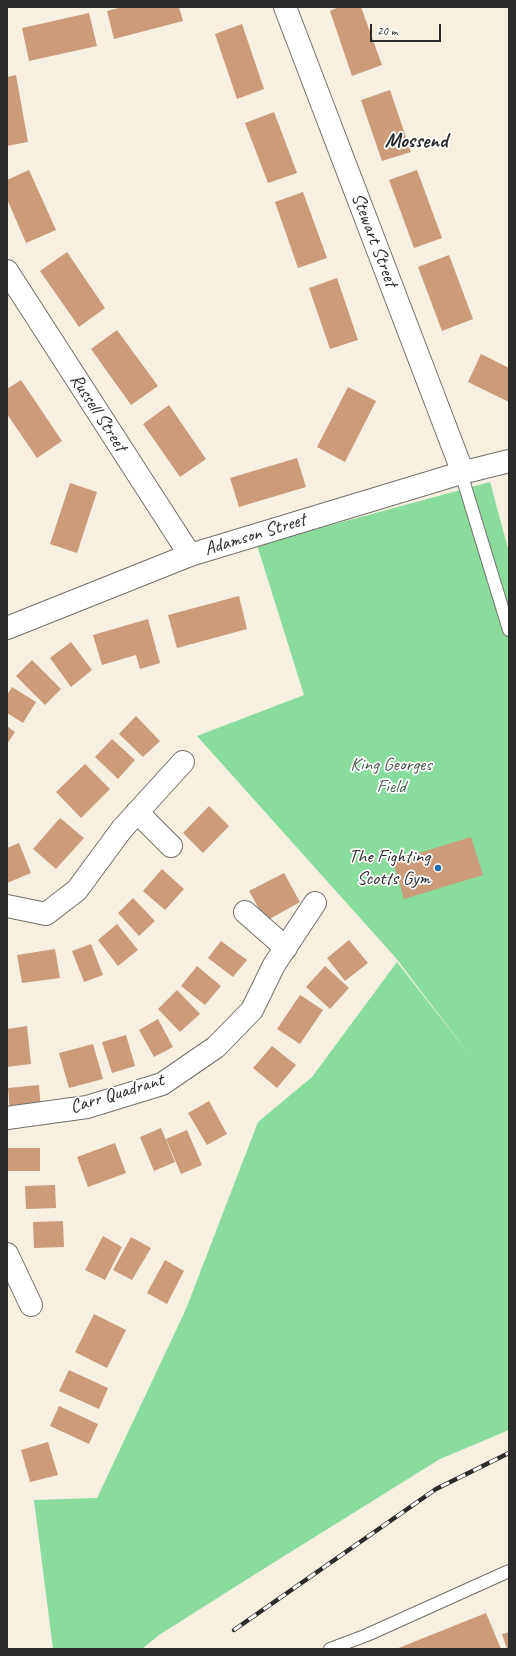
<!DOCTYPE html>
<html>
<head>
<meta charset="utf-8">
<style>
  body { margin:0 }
  #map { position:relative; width:516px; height:1656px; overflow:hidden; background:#f7f0e1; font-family:Caveat,sans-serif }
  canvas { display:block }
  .frame { position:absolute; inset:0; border:8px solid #2b2b2b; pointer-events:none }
  .scale { position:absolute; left:370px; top:24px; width:71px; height:18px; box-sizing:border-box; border:2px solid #2b2b2b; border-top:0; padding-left:5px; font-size:12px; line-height:14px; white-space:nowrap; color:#2b2b2b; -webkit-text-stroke:3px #fff; paint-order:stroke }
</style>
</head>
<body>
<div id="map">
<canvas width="516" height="1656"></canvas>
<div class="frame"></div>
<div class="scale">20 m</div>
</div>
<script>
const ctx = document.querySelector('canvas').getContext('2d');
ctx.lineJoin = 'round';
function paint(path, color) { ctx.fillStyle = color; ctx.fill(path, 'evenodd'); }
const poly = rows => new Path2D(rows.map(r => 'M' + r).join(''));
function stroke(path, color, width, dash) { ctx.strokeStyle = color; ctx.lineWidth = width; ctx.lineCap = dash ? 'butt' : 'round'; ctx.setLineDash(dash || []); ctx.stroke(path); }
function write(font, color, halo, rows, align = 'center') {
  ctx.font = font + ' Caveat,sans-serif'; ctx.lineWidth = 3.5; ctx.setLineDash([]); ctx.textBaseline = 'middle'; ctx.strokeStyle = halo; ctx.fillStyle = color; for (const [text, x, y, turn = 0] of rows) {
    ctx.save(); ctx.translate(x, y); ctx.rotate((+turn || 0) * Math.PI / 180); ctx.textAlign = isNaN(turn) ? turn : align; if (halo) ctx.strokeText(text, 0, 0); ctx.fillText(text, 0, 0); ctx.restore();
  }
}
paint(poly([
  [490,482,509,552,509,1430,440,1459,265,1568,159,1635,142,1649,53,1649,34,1500,97,1498,186,1309,258,1122,312,1077,397,962,472,1058,395,957,197,736,304,695,257,545]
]), '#8adc9c');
paint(poly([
  [122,7,179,7,183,21,114,39,107,11],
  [339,7,361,7,382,65,352,76,330,11],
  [89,13,97,46,29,61,22,28],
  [242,24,264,89,237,99,215,34],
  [16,75,28,142,7,146,7,77],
  [390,90,411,152,382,161,361,100],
  [274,112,297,173,268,183,245,123],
  [29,170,56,230,26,243,7,199,7,180],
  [417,170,442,238,414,248,389,180],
  [303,192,327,258,298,268,275,202],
  [67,252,105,308,79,327,40,271],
  [449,255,473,319,442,331,418,267],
  [337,278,358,340,330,349,309,288],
  [117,330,158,386,131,405,91,349],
  [481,354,509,368,509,402,468,382],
  [21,380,62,441,37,458,7,414,7,389],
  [348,387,376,401,345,462,317,447],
  [169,405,206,459,180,477,143,424],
  [297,458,306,487,239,507,230,478],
  [70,483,97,492,77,553,50,544],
  [239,596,247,629,177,648,168,615],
  [148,619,160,663,140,669,136,655,102,665,93,635],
  [71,642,92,670,71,687,50,658],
  [32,660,61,689,45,705,16,676],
  [12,687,36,702,23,723,7,713,7,695],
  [136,716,160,741,143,757,119,734],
  [7,726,15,732,7,744],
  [112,739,135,760,118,779,95,757],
  [85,764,110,789,81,818,56,792],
  [209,806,229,826,203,853,183,833],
  [60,818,84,838,56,869,33,849],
  [471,837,483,875,404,899,393,861],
  [19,843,31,873,7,883,7,848],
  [162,869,184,889,165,910,143,891],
  [284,873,300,902,266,921,249,891],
  [133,898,155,921,139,936,118,913],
  [117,924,138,950,118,966,98,940],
  [349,940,368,963,345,981,327,958],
  [221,941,247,960,233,977,208,958],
  [91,944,103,975,84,982,72,951],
  [55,949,60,978,22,983,17,955],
  [197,966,221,986,205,1005,181,986],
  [325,966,349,988,330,1009,306,987],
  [177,990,200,1014,180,1032,158,1009],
  [300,995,323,1010,300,1044,277,1029],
  [158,1019,173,1047,154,1057,139,1030],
  [27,1026,31,1064,7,1067,7,1029],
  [126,1035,135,1066,112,1073,102,1042],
  [93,1044,103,1079,69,1088,59,1053],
  [272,1046,296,1065,277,1088,253,1068],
  [39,1085,41,1109,10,1112,8,1088],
  [209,1101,227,1134,207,1145,188,1113],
  [161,1128,175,1162,154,1171,140,1137],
  [187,1130,202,1165,181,1174,166,1139],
  [115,1143,126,1173,88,1187,77,1157],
  [7,1148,40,1148,40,1171,7,1171],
  [55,1185,56,1208,26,1209,25,1186],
  [63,1221,64,1247,34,1248,33,1222],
  [103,1236,122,1247,105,1280,85,1270],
  [131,1237,151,1248,132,1280,113,1270],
  [165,1260,184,1271,167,1304,147,1293],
  [94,1314,126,1330,107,1368,75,1352],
  [69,1370,108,1388,99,1409,59,1391],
  [59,1406,98,1424,89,1444,50,1426],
  [48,1442,58,1475,30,1482,21,1450],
  [486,1613,501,1649,396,1649],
  [509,1632,509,1649,507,1649,502,1634]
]), '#cc9b7a');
const lane = poly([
  [461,473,509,630],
  [330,1649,367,1635,509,1571]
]);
const street = poly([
  [285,7,463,473],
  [7,271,190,555],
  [7,628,190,555,461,473,509,461],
  [137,812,171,846],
  [7,906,46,914,77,890,122,829,183,762],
  [245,912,286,948],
  [7,1118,87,1107,162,1084,216,1047,252,1010,274,965,315,903],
  [7,1254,31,1305]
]);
stroke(lane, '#72706b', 14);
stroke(street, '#72706b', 24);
stroke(lane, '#fff', 12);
stroke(street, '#fff', 22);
const rail = poly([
  [234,1630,436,1489,509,1453]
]);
stroke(rail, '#2b2b2b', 4.5);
stroke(rail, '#fff', 3, [9]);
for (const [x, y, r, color] of [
  [438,868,4,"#1f6fb2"]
]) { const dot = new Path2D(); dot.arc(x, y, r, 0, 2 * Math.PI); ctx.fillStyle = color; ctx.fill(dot); stroke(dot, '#fff', 1.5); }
write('19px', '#2b2b2b', '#fff', [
  ["Stewart Street",374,240,69],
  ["Russell Street",98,413,57],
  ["Adamson Street",255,535,-17],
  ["Carr Quadrant",117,1094,-17]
]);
write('19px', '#48604d', '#fff', [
  ["King Georges",391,765],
  ["Field",391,787]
]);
write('19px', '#2b2b2b', '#fff', [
  ["The Fighting",430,857],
  ["Scotts Gym",430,879]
], 'right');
write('bold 21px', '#2b2b2b', '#fff', [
  ["Mossend",416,141]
]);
</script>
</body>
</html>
